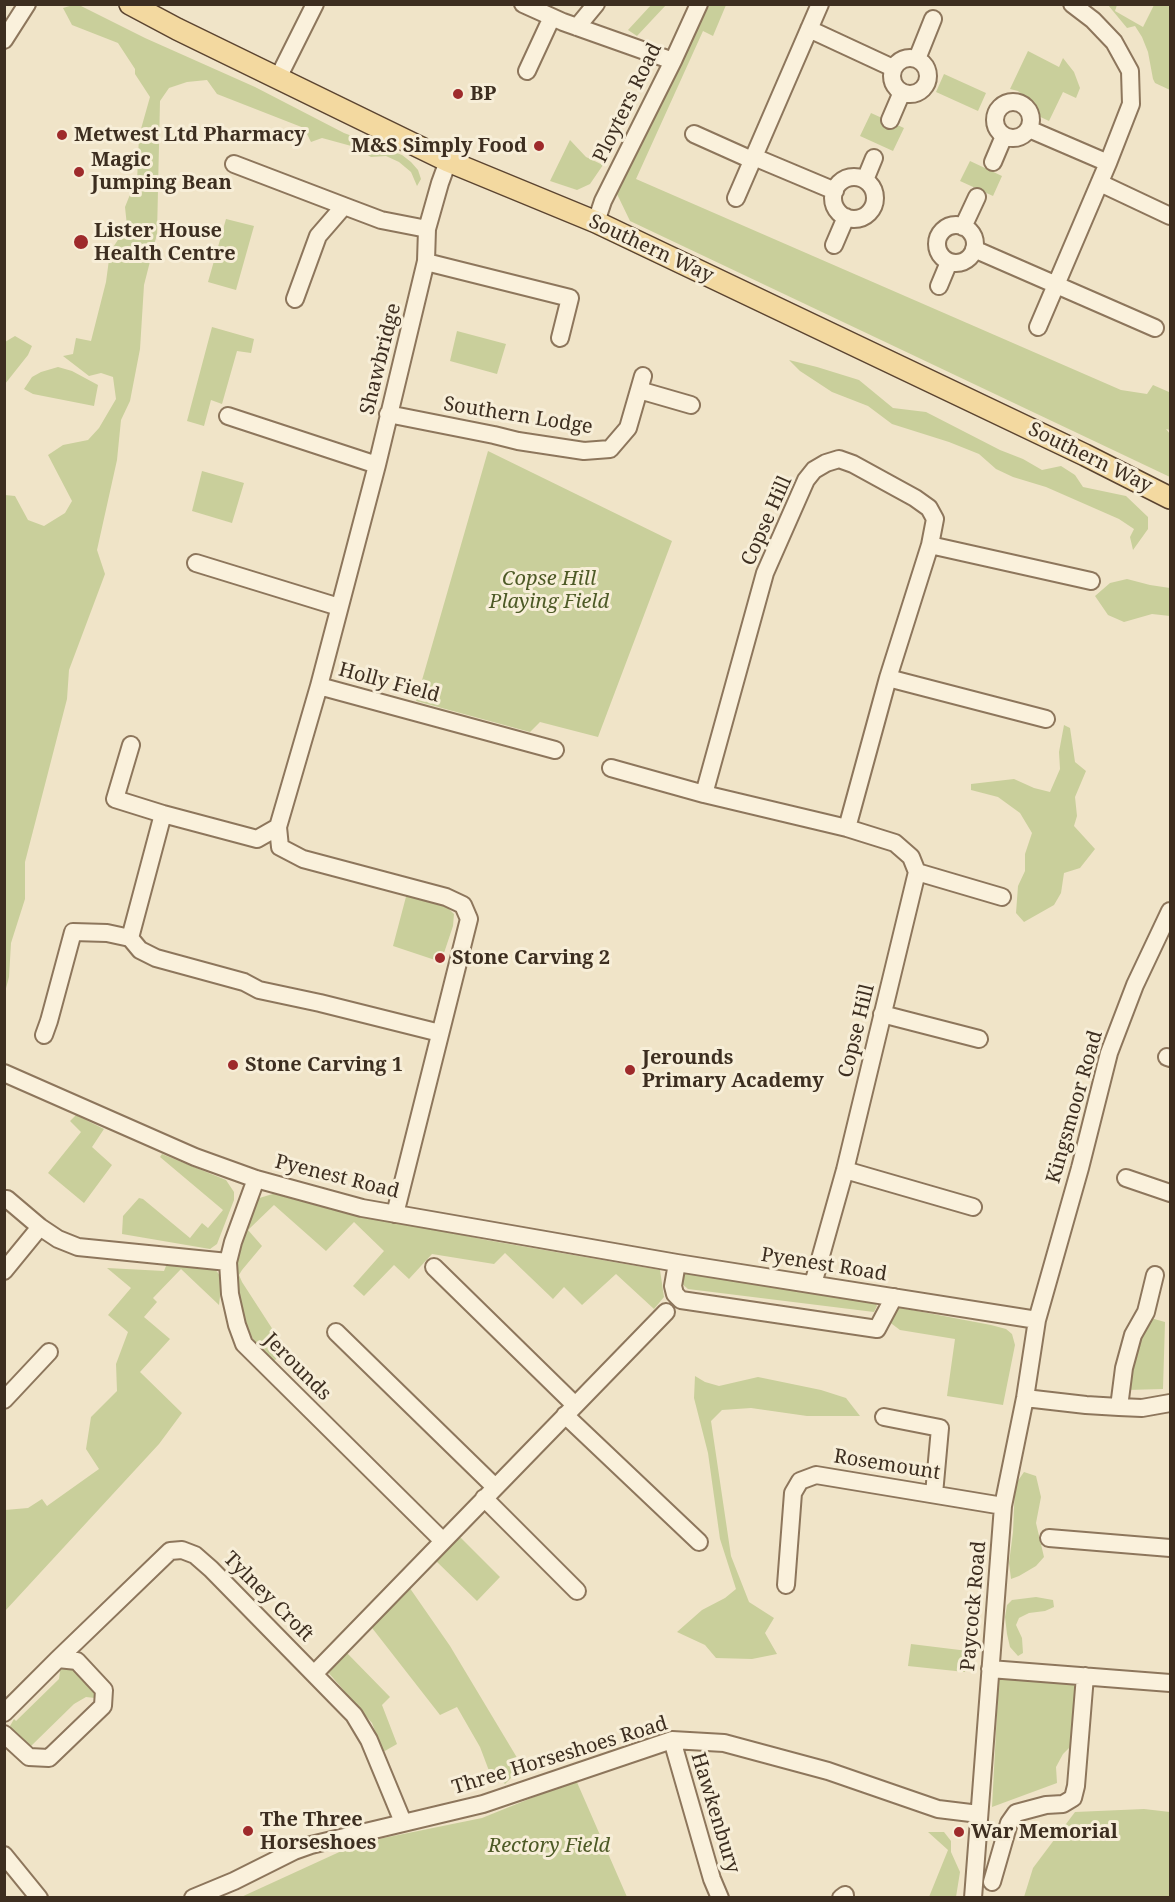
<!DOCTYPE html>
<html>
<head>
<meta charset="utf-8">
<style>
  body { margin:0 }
  #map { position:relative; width:1175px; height:1902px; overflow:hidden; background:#f0e4c8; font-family:"Noto Serif",serif }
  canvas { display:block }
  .frame { position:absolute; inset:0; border:6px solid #3d2e20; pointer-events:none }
</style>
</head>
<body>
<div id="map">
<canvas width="1175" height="1902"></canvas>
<div class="frame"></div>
</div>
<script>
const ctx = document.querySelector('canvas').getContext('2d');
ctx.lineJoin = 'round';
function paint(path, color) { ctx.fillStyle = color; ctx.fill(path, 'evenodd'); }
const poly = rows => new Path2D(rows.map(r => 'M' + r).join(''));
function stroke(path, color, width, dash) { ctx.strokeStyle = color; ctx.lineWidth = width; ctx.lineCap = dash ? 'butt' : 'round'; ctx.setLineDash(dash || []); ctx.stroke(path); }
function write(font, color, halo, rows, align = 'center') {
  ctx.font = font + ' "Noto Serif",serif'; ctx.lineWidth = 6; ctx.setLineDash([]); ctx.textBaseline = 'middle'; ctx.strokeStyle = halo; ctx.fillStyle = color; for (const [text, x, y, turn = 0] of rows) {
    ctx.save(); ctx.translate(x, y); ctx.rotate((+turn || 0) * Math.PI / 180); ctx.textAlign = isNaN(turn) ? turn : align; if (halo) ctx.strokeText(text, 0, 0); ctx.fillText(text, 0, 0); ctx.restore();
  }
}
paint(poly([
  [652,4,666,5,637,36,628,30],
  [73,5,79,5,145,38,255,87,344,133,402,155,411,162,418,170,421,179,417,186,411,172,399,162,386,156,371,157,355,147,322,138,311,142,304,128,217,94,207,80,187,82,169,88,160,101,157,234,144,285,140,349,130,401,121,420,117,460,97,550,105,574,69,670,67,699,25,862,25,899,11,943,9,977,5,992,5,495,15,496,28,520,44,526,65,513,72,501,48,455,63,445,88,440,99,428,116,399,113,377,101,373,89,376,63,356,73,354,76,338,91,341,106,282,110,252,127,226,125,207,131,192,137,182,139,136,150,97,135,74,135,69,118,43,72,25,63,8],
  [703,5,726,5,713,36,703,31,636,179,1121,390,1147,394,1153,385,1169,392,1170,393,1170,430,1166,429,1170,434,1170,477,630,221,617,194],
  [1108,5,1117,5,1115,11,1143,27,1154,5,1170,5,1170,90,1155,83,1153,79,1148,52,1142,37,1135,26,1127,28],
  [1028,51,1059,67,1063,58,1074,72,1080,88,1076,98,1063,92,1049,121,1034,114,1031,103,1018,91,1010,89],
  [944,74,986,93,978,111,936,92],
  [871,113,904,128,893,151,860,136],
  [570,140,586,157,603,165,590,184,577,190,550,181],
  [970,161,1002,176,993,196,960,181],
  [226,219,254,226,236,290,208,282],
  [212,327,254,339,251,353,237,351,222,404,211,400,204,426,187,421],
  [457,331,506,344,497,374,450,361],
  [15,336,32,346,28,355,5,384,5,342],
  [789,360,817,367,859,380,893,408,926,412,1000,450,1023,459,1042,470,1061,466,1075,475,1083,487,1126,496,1148,517,1148,529,1133,550,1130,537,1134,529,1119,519,1046,487,1013,477,996,469,979,454,949,442,892,424,868,406,832,392,800,371],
  [58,367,72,371,98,385,94,406,33,394,24,389,32,377,41,372],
  [488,451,672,541,598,737,540,722,530,732,416,701],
  [202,471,244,483,232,523,192,511],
  [1127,579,1150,585,1170,588,1170,616,1152,614,1124,622,1108,615,1095,596,1110,583],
  [1064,725,1070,728,1075,762,1086,771,1075,797,1077,816,1074,826,1095,849,1080,868,1064,873,1061,893,1054,905,1024,922,1016,913,1018,886,1025,871,1025,854,1032,833,1020,813,998,797,971,790,971,784,1014,779,1034,788,1050,792,1060,769,1059,752],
  [407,893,443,903,454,914,453,926,441,962,393,946],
  [76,1115,104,1129,92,1147,112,1165,84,1203,48,1173,81,1132,70,1121],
  [162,1154,226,1180,234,1192,234,1200,217,1244,210,1249,122,1234,123,1216,139,1198,143,1199,190,1238,202,1223,208,1228,223,1210,160,1157],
  [276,1193,399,1222,486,1240,660,1270,664,1297,654,1309,616,1274,582,1305,564,1287,553,1299,505,1253,494,1264,432,1254,409,1279,394,1265,364,1296,353,1286,384,1251,354,1222,326,1251,274,1205,248,1230,262,1246,242,1270,239,1275,242,1282,286,1350,274,1361,254,1341,243,1319,235,1277,235,1247,256,1199],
  [168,1261,212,1265,221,1277,221,1288,219,1305,181,1269,153,1298,157,1302,144,1317,170,1339,140,1372,182,1413,159,1444,5,1611,5,1510,28,1508,42,1499,47,1506,99,1469,86,1449,91,1417,117,1391,116,1364,128,1332,108,1315,131,1288,107,1268,164,1271],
  [682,1272,875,1302,877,1306,874,1312,688,1289,681,1283],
  [896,1307,991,1325,1006,1329,1012,1334,1015,1345,1003,1405,947,1396,955,1339,900,1330,888,1321],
  [1147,1317,1165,1322,1163,1389,1126,1390,1133,1335],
  [695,1376,705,1382,719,1386,758,1377,821,1390,846,1398,860,1416,807,1416,751,1408,722,1410,711,1421,731,1556,749,1602,774,1618,765,1633,777,1654,752,1659,716,1658,705,1645,677,1632,702,1610,725,1598,736,1589,720,1539,708,1453,694,1398],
  [1024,1472,1036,1476,1041,1497,1036,1523,1044,1557,1036,1566,1019,1576,1011,1579,1009,1563,1013,1532,1015,1485],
  [459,1536,500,1577,477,1601,435,1560],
  [407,1584,450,1646,525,1771,513,1776,505,1784,502,1781,494,1784,480,1747,457,1707,440,1715,369,1624],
  [1036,1597,1053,1600,1054,1607,1045,1611,1029,1613,1019,1618,1016,1625,1022,1638,1023,1653,1018,1656,1010,1647,1007,1634,1005,1617,1007,1605,1012,1600],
  [911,1644,968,1651,965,1672,908,1666],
  [346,1652,390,1697,382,1705,397,1744,383,1752,372,1723,327,1671],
  [61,1664,78,1671,95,1691,95,1698,86,1697,74,1704,30,1747,16,1736,10,1726,14,1719,16,1721,59,1679],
  [999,1675,1078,1683,1075,1742,1063,1754,1056,1767,1057,1783,992,1807],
  [576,1780,627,1897,239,1898,359,1843,482,1818],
  [1144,1809,1170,1812,1170,1897,1024,1897,1033,1868,1075,1812],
  [928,1832,944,1832,951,1841,951,1852,960,1872,956,1897,929,1897,948,1850]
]), '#c9cf9b');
const minor = poly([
  [523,4,563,22,673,61],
  [577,27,596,4],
  [809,29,893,68],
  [4,40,27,4],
  '892 76a18 18 0 1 1 36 0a18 18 0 1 1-36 0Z',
  [917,59,933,19],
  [527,71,552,17],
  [278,78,315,4],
  '995 120a18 18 0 1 1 36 0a18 18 0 1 1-36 0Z',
  [890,120,902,92],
  [1029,129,1108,163],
  [694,134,752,160],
  [754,157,835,191],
  [993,162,1004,136],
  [234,164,344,206],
  '833 198a21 21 0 1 1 42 0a21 21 0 1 1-42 0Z',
  [865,180,874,158],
  [1100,183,1170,216],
  [736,198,820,4],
  [596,222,603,201,673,61,699,4],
  '937 244a19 19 0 1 1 38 0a19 19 0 1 1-38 0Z',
  [963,227,977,197],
  [834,245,846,217],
  [974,249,1155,328],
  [426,262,570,298,560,338],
  [939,286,949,262],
  [295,299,318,236,344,206,381,220,427,229],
  [1038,327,1108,163,1131,104,1130,71,1114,42,1093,20,1072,4],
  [639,390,691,405],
  [388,414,494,435,518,441,584,451,610,449,628,428,643,376],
  [228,416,377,465],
  [930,545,1091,581],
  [196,563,339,607],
  [888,678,1046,719],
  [319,686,377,465,426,261,427,229,440,183,448,161],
  [131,745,115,799,163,814,257,839,278,827],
  [611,768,704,794,847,828,895,843,911,857,917,872,845,1170,813,1284],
  [704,794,765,573,806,480,814,470,826,463,839,459,853,464,915,498,929,508,935,519,930,545,888,678,847,828],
  [163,814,130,938,140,950,156,958,244,982,259,990,320,1003,440,1033],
  [917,872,1002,897],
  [882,1014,979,1039],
  [44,1035,49,1021,73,932,107,933,130,938],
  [1167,1057,1170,1058],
  [4,1073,195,1157,256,1179,362,1208,677,1263,1037,1320],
  [845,1170,973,1207],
  [1126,1178,1170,1193],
  [256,1179,233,1242,228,1262,230,1294,237,1325,244,1344,443,1541],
  [7,1199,40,1227,58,1239,78,1247,228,1262],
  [395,1214,469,919,463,905,446,897,303,859,280,847,278,827,319,686,555,750],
  [677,1263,673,1286,675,1294,681,1300,877,1329,894,1297],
  [434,1267,575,1405],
  [4,1271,40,1227],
  [336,1332,495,1487],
  [1025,1398,1086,1405,1119,1407,1142,1408,1170,1403],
  [4,1400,49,1352],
  [1119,1407,1124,1368,1133,1335,1146,1312,1155,1275],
  [565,1415,699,1542],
  [884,1417,940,1428,934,1494],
  [484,1498,577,1591],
  [1049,1538,1170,1548],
  [786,1585,793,1493,800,1481,816,1475,1003,1506],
  [990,1669,1170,1683],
  [314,1674,666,1312],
  [4,1713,58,1659,170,1551,182,1550,195,1555,211,1569,354,1715,369,1740,403,1822],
  [4,1734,29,1757,49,1758,103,1706,104,1690,77,1661,58,1659],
  [672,1740,712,1879,720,1898],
  [4,1855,39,1898],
  [992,1882,1009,1823,1016,1813,1046,1805,1063,1804,1073,1798,1076,1786,1085,1676],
  [193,1898,234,1881,294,1851,311,1845,483,1804,672,1740,724,1743,828,1771,938,1809,979,1814],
  [841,1898,845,1895],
  [973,1898,1003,1506,1025,1398,1037,1320,1080,1168,1109,1053,1135,985,1170,911]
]);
const major = poly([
  [130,4,177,29,448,161,596,222,1085,455,1170,498]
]);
stroke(minor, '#8d765c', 20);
stroke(major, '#5b4430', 24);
stroke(minor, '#faf1dc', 16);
stroke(major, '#f3d9a0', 21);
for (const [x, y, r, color] of [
  [458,94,6,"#9e2a2b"],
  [62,135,6,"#9e2a2b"],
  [539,146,6,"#9e2a2b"],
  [79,172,6,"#9e2a2b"],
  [81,242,8,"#9e2a2b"],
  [440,958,6,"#9e2a2b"],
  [233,1065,6,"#9e2a2b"],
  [630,1070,6,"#9e2a2b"],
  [248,1831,6,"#9e2a2b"],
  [959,1832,6,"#9e2a2b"]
]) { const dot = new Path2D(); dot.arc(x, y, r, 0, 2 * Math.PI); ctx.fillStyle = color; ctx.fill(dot); stroke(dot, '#f7eed8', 2); }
write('bold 20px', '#3d2e20', '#f7eed8', [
  ["BP",470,94],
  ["Metwest Ltd Pharmacy",74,135],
  ["M&S Simply Food",527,146,"right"],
  ["Magic",91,160],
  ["Jumping Bean",91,183],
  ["Lister House",94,231],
  ["Health Centre",94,254],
  ["Stone Carving 2",452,958],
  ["Jerounds",642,1058],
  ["Primary Academy",642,1081],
  ["Stone Carving 1",245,1065],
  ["The Three",260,1820],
  ["Horseshoes",260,1843],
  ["War Memorial",971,1832]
], 'left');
write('20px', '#3d2e20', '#f7eed8', [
  ["Ployters Road",628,103,-64],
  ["Southern Way",651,249,25],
  ["Shawbridge",381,359,-76],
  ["Southern Lodge",518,416,9],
  ["Southern Way",1090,458,26],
  ["Copse Hill",767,521,-66],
  ["Holly Field",389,683,15],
  ["Copse Hill",857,1031,-76],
  ["Kingsmoor Road",1075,1107,-74],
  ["Pyenest Road",337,1177,14],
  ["Pyenest Road",824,1265,9],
  ["Jerounds",297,1367,45],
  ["Rosemount",887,1465,9],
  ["Tylney Croft",268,1597,45],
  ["Paycock Road",974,1606,-85],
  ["Three Horseshoes Road",560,1756,-17],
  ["Hawkenbury",715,1813,73]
]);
write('italic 20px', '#4d5a26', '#f7eed8', [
  ["Copse Hill",549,579],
  ["Playing Field",549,602],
  ["Rectory Field",549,1846]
]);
</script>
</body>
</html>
